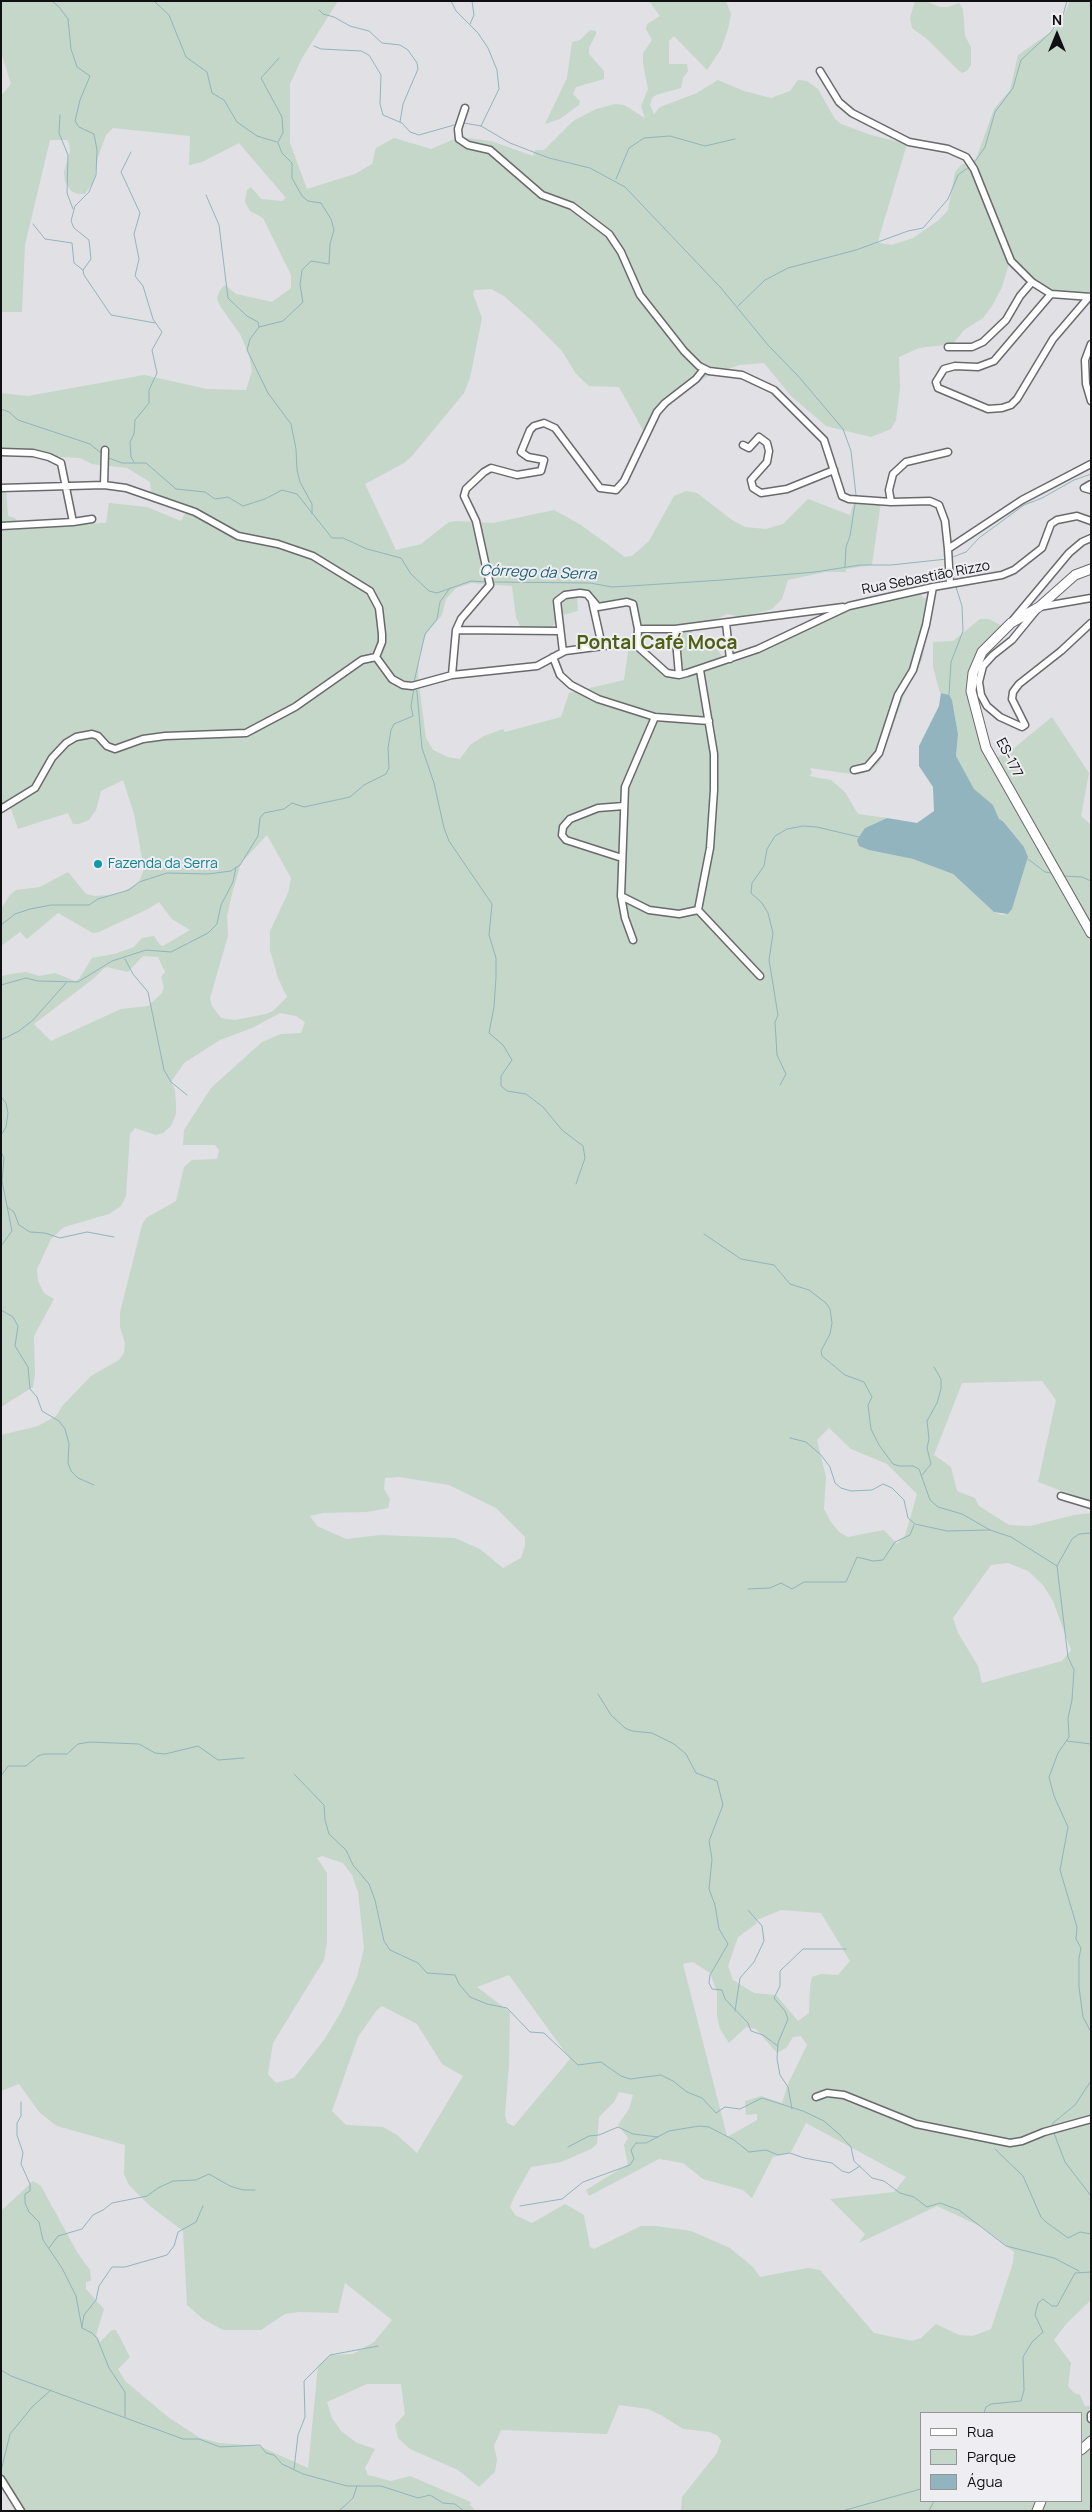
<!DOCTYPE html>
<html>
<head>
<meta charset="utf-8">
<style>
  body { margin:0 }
  #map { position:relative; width:1092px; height:2512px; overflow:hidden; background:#e1e0e5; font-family:Manrope,sans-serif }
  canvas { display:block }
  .frame { position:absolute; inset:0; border:2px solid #101012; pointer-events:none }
  .legend { position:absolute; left:920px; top:2412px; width:162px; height:90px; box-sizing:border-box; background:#eeedf2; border:1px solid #959598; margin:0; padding:6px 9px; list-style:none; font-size:15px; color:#101012 }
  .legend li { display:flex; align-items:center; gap:10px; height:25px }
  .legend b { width:25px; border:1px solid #959598 }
  .north { position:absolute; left:1032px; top:10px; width:50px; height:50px; -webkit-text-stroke:4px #eeedf2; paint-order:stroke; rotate:0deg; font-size:14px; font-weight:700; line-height:20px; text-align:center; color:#101012 }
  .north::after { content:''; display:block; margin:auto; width:18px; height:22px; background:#101012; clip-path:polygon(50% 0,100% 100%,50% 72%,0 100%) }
</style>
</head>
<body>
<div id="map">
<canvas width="1092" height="2512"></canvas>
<div class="frame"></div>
<ul class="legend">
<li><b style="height:6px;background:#fff"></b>Rua</li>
<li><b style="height:14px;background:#c4d7c8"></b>Parque</li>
<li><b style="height:14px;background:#91b4be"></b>Água</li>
</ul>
<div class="north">N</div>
</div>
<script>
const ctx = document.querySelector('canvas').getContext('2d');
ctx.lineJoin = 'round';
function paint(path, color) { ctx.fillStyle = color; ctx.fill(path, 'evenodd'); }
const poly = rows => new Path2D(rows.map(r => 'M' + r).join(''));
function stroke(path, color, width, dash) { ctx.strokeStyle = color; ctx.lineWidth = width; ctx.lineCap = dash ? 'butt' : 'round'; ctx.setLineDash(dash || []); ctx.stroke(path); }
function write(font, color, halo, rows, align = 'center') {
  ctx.font = font + ' Manrope,sans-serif'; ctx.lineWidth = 4; ctx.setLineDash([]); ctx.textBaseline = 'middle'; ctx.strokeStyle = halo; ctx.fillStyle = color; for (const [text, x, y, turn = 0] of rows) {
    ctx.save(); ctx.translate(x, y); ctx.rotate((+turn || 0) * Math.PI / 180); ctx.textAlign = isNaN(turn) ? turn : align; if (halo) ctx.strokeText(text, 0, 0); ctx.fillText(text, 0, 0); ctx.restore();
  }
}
paint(poly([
  [1,1,338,1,302,58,290,84,290,143,307,189,355,174,372,164,376,148,394,138,431,149,459,137,491,141,533,156,535,150,544,150,573,121,596,109,615,104,624,105,645,118,641,106,648,89,643,64,643,53,652,40,646,29,647,24,660,16,649,1,726,1,731,14,728,29,721,49,707,70,674,36,669,41,669,64,687,64,688,71,683,78,681,88,656,95,652,98,650,105,654,114,660,107,697,93,718,80,744,91,771,98,790,91,798,80,807,81,818,89,835,119,841,124,871,135,907,144,878,241,879,243,892,245,913,238,939,220,948,210,955,172,961,165,976,159,994,109,1010,90,1018,55,1058,27,1070,1,1091,1,1091,296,1058,294,1036,282,1010,260,1002,287,992,306,983,318,964,330,953,344,919,348,899,357,900,388,896,420,891,429,871,437,826,426,791,396,764,363,739,365,706,377,672,400,644,432,619,387,589,386,576,374,562,351,532,321,504,296,491,289,474,290,473,294,482,318,470,378,464,393,412,456,404,463,365,484,396,550,421,544,449,522,457,521,493,523,554,510,581,525,625,557,632,556,649,541,674,496,686,491,697,493,732,520,745,527,766,529,783,524,808,499,850,515,855,498,881,501,872,565,846,569,846,572,826,572,788,580,782,599,772,609,742,617,727,614,711,622,692,625,693,646,715,646,728,665,767,650,852,608,920,593,923,598,934,599,922,660,905,693,879,763,870,771,858,775,810,768,812,773,809,776,831,780,845,792,858,814,887,818,865,828,869,850,913,859,953,874,994,912,1002,915,1008,914,1012,909,1028,857,1024,847,1003,820,999,820,993,805,974,790,956,756,958,734,952,700,944,693,940,693,933,667,933,642,953,641,980,619,989,619,1004,627,977,664,975,694,989,744,996,758,1014,748,1052,717,1089,773,1081,816,1091,825,1091,1502,1038,1482,1056,1400,1042,1381,962,1383,934,1455,951,1467,957,1491,975,1498,979,1506,1009,1525,1030,1526,1074,1515,1091,1513,1091,2300,1067,2323,1054,2340,1071,2363,1068,2386,1074,2393,1080,2395,1085,2406,1091,2406,1091,2511,681,2511,682,2497,717,2453,721,2441,718,2436,710,2432,683,2429,661,2415,648,2409,619,2405,607,2434,501,2430,494,2446,497,2460,495,2472,479,2487,458,2470,410,2449,398,2438,395,2425,405,2414,401,2384,367,2384,327,2402,332,2418,341,2431,357,2443,375,2449,365,2468,368,2475,391,2481,410,2476,471,2502,470,2505,476,2511,23,2511,1,2477,1,2211,33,2181,41,2186,77,2252,90,2270,91,2281,86,2282,86,2289,104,2309,96,2335,100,2342,112,2330,116,2330,130,2357,118,2369,125,2381,168,2417,200,2438,220,2443,259,2446,308,2468,318,2366,330,2355,353,2354,374,2342,392,2320,345,2283,338,2313,299,2312,285,2314,261,2330,223,2330,203,2319,187,2305,183,2231,150,2206,129,2185,124,2174,125,2145,57,2126,40,2113,19,2084,1,2091,1,1435,38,1426,56,1416,63,1405,91,1376,119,1360,124,1353,125,1343,120,1327,120,1312,142,1225,146,1218,176,1201,184,1167,192,1160,217,1159,219,1150,215,1145,183,1145,184,1130,211,1088,253,1050,262,1042,281,1034,301,1033,305,1022,296,1016,280,1013,252,1028,220,1040,184,1063,171,1082,175,1090,176,1105,176,1114,171,1126,163,1133,156,1135,135,1128,130,1134,126,1196,121,1206,109,1214,64,1227,51,1239,37,1269,38,1281,44,1293,54,1299,34,1336,35,1375,33,1387,1,1407,1,976,17,973,26,972,39,976,55,973,75,981,79,979,92,958,114,954,134,947,142,938,154,936,160,945,163,946,190,930,172,919,159,902,148,909,99,932,93,933,58,913,27,939,20,932,1,946,1,909,10,895,16,890,40,887,68,872,86,894,95,896,110,895,123,892,139,882,144,869,134,814,123,780,101,791,96,810,89,820,79,824,73,824,68,813,18,829,9,803,1,807,1,488,6,488,8,516,15,518,20,526,106,523,109,503,147,507,181,521,189,507,151,492,150,482,127,468,92,464,80,458,1,453,1,393,28,396,144,375,207,389,246,390,252,371,249,355,240,334,220,306,217,298,220,290,225,285,236,294,272,302,291,288,291,275,263,218,250,211,245,202,247,190,251,187,261,199,282,201,286,198,239,143,202,162,189,165,190,136,113,128,106,135,98,157,94,181,85,194,78,194,71,191,65,181,64,172,70,151,69,143,67,140,50,140,25,245,22,312,1,312,1,96,11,84,1,52],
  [471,583,512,586,516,617,520,626,524,627,551,629,559,616,578,611,577,595,586,592,592,594,598,605,633,605,638,623,653,626,672,638,680,650,681,668,673,673,629,645,624,680,569,693,561,717,505,732,503,729,484,736,470,745,460,759,448,757,433,750,426,738,418,677,419,657,426,634,442,615,446,599,456,588],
  [267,835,291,878,288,893,270,931,270,950,278,978,287,997,273,1011,266,1014,235,1020,221,1018,212,1006,210,998,228,936,227,916,232,894,241,863],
  [143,956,158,957,165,972,161,977,164,987,162,993,148,1006,121,1009,51,1041,34,1024,93,979,103,969,107,967,128,972],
  [829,1428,851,1449,887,1464,917,1494,905,1536,897,1544,884,1530,848,1537,839,1532,831,1522,824,1509,826,1477,817,1440],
  [399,1477,449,1485,496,1508,525,1537,525,1546,521,1558,503,1568,480,1549,455,1538,380,1535,346,1539,317,1526,310,1516,323,1513,367,1512,388,1508,390,1499,384,1489,385,1478],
  [1008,1563,1028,1571,1043,1585,1053,1601,1071,1650,1062,1661,982,1683,978,1666,958,1633,953,1618,991,1565],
  [322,1856,343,1863,352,1875,358,1892,364,1948,357,1977,341,2012,324,2040,294,2078,276,2083,268,2074,273,2043,324,1960,327,1942,327,1873,317,1858],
  [781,1910,821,1913,850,1961,838,1975,821,1974,812,1977,810,1986,809,2013,798,2021,776,1995,754,1993,733,1980,728,1966,738,1937,756,1924,757,1920],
  [693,1962,710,1973,717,1992,717,2016,720,2029,729,2043,746,2027,756,2029,777,2053,786,2048,793,2037,801,2036,807,2045,788,2084,782,2103,761,2096,745,2101,746,2115,757,2114,757,2120,729,2136,727,2136,683,1964],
  [509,1975,570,2059,514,2126,507,2123,505,2115,509,2065,510,2012,477,1987],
  [382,2006,417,2024,442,2064,463,2076,417,2153,397,2135,383,2127,346,2125,332,2111,358,2037,376,2011],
  [619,2092,633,2095,629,2109,618,2125,628,2138,624,2145,628,2164,586,2190,589,2196,659,2159,683,2163,703,2179,743,2190,752,2198,773,2157,791,2152,806,2123,906,2177,894,2192,830,2199,865,2234,859,2243,937,2206,982,2227,1014,2252,1013,2263,991,2329,973,2336,959,2335,936,2324,921,2338,912,2341,874,2333,820,2270,808,2268,760,2277,753,2267,730,2248,691,2231,656,2226,641,2226,594,2249,590,2247,584,2215,565,2204,532,2223,515,2215,510,2207,514,2197,531,2167,561,2162,591,2149,597,2144,599,2117,614,2102],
  [921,2413,1081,2413,1081,2501,921,2501],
  [915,1,925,1,940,7,948,7,959,3,963,9,965,36,971,47,971,65,967,71,962,73,958,70,927,39,912,28,910,18],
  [590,30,596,31,596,34,589,48,589,54,604,71,604,79,576,87,573,94,580,101,579,105,560,119,545,124,567,78,572,42,580,40]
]), '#c4d7c8');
paint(poly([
  [941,693,949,695,952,700,958,734,956,756,974,789,993,805,999,819,1003,821,1024,847,1028,857,1012,909,1008,914,994,912,953,874,913,859,869,850,859,846,857,840,865,828,887,818,917,823,934,811,933,787,919,766,919,746,939,706]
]), '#91b4be');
stroke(poly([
  [52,1,59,7,68,19,71,49,77,67,90,76,80,100,75,121,79,127,94,134,97,150,96,175,89,192,75,206,71,221,74,228,89,240,91,259,83,270,84,275,111,315,155,323],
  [154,1,169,15,186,57,207,72,212,93,224,100,237,122,257,136,277,142],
  [451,1,456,11,478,33,488,48,497,70,499,89,481,126],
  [319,10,323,14,334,17,350,26,369,31,382,43,400,45,408,50,417,63,418,69,403,104,400,122],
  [470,24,474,15,472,1],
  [314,46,321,49,361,51,369,55,381,75,380,104,383,115,402,123,410,132,419,135,454,125],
  [60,115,59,133,68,155,67,193,73,209],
  [464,123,481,126,510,143,549,158,590,168,625,187,721,288,768,345,799,377,843,429,851,451,856,495],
  [278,142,283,133,282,117,261,78,279,58],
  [278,143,282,153,292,163,292,178,302,196,308,201,321,203,331,219,334,230,330,244,329,264,311,261,302,270,300,285,303,302,283,321,259,327,250,339,247,350,268,393,291,424,296,449,297,470,300,482,312,504,312,514],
  [131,152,121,172,140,213,134,234,139,259,135,276,143,286,153,319,162,332,152,350,157,373,149,390,149,403,135,420,134,434,130,442,131,457,134,462],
  [974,163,985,147,995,112,1013,88,1021,60,1051,32,1063,15,1067,1],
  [616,179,629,148,644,138,670,136,705,146,735,139],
  [206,195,219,225,228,298,247,316,258,322,259,327],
  [33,224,45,239,72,243,74,263,83,270],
  [738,306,765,280,788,268,856,250,908,231,923,228,948,199,958,175,969,167],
  [1,409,9,412,18,420,90,444,101,453],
  [106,457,122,463,146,463,176,489,205,492,215,499,228,497,243,506,265,499,282,490,297,494,332,538,343,538,367,549,401,558,411,574,429,591,437,593,471,581,487,582],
  [950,558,966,552,979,538,1024,505,1042,498,1074,480,1091,474],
  [845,567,846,547,850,536,855,504],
  [493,582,590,583,612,587,630,586,722,580,815,572,860,565,891,565,947,559],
  [414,682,425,634,437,619,440,602,450,588],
  [415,688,417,692,422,748,434,783,444,828,449,841,492,904,489,935,496,958,496,977,494,1007,489,1033,503,1045,512,1060,501,1076,501,1086,507,1091,526,1094,543,1107,562,1130,583,1146,585,1158,576,1184],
  [949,695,951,662,963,631,962,606,956,587],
  [1028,859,1045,872,1052,873],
  [1063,876,1082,877,1091,881],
  [1,925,15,914,30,909,51,905,89,905,98,899,129,890,139,882,167,873,208,874,231,871,240,865,258,836,260,818,264,813,284,809,292,803,304,807,350,797,364,785,386,774,389,768,388,748,391,730,394,724,413,716,411,706,414,688],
  [125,959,133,974,148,992,164,1070,171,1082,187,1095],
  [1,985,26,978,38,981,78,982,112,961,146,950,171,952,208,933,217,924,221,905,233,882,236,867],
  [1,1040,19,1031,33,1020,66,983],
  [780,1085,786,1074,777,1055,775,1022,778,1015,769,960,773,933,768,913,762,903,751,893,752,883,764,866,767,849,775,836,787,829,803,826,817,827,859,837],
  [1,1097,6,1103,8,1113,6,1127,1,1135],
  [1,1152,4,1158,2,1181,12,1231,1,1246],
  [7,1207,14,1212,19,1225,30,1232,45,1233,60,1238,87,1232,114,1237],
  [704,1234,741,1259,774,1265,790,1284,809,1290,826,1303,830,1309,832,1323,830,1334,821,1351,822,1356,845,1375,864,1382,872,1397,868,1405,871,1429,879,1445,893,1464,899,1466,913,1466,919,1469,930,1500,938,1507,962,1514,990,1530,1011,1537,1057,1566],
  [1,1310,13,1317,18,1326,15,1346,28,1367,30,1389,37,1397,42,1411,59,1421,65,1429,69,1444,68,1463,71,1471,78,1478,94,1485],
  [790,1438,806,1442,821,1455,830,1467,835,1483,841,1488,851,1491,872,1490,883,1484,892,1488,904,1500,908,1518,915,1524,947,1531,990,1530],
  [922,1475,931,1464,927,1448,929,1439,927,1421,937,1403,941,1389,941,1379,934,1367],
  [1091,1533,1079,1534,1072,1539,1057,1566,1068,1657,1074,1670,1072,1700,1068,1718,1069,1737,1058,1753,1049,1777,1054,1796,1068,1827,1060,1870,1077,1927,1076,1939,1081,1948,1079,1958,1079,1987,1083,2017,1091,2032],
  [748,1589,770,1588,781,1583,792,1589,804,1582,846,1582,857,1557,873,1561,883,1560,895,1542,910,1535,914,1525],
  [598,1694,611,1715,625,1728,632,1731,652,1733,674,1744,686,1754,696,1773,717,1781,723,1805,709,1841,712,1859,709,1889,715,1905,719,1929,728,1944,710,1975,709,1983,712,1989,722,1990,725,1999,748,2023,751,2031,763,2035,778,2046],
  [1067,1741,1091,1744],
  [294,1774,324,1805,325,1820,329,1834,346,1850,353,1865,369,1884,375,1900,384,1941,390,1950,418,1963,427,1973,455,1975,459,1984,470,1997,487,2004,507,2008,530,2032,544,2033,578,2065,601,2062,621,2076,630,2079,661,2075,673,2081,687,2092,702,2098,716,2113,725,2107,740,2109,762,2098,803,2111,824,2121,840,2135,851,2147,854,2161,872,2178,884,2181,900,2193,914,2197,927,2207,940,2203,959,2210,1006,2246,1054,2258,1079,2271],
  [1,1776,8,1766,26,1766,38,1756,44,1754,67,1754,78,1744,90,1742,139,1744,155,1753,165,1754,198,1746,218,1760,244,1758],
  [735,2011,740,1978,754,1962,764,1941,762,1926,748,1910],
  [21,2102,21,2116,17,2123,17,2135,23,2153,21,2164,30,2184,30,2191,25,2194,25,2203,29,2212,39,2222,43,2240,62,2268,76,2296,82,2328,92,2333,97,2338,109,2368,125,2392,125,2417],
  [792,2109,788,2087,780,2075,777,2059,778,2043,788,2019,785,2011,774,1998,780,1986,780,1971,803,1949,846,1949],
  [1052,2127,1053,2123,1075,2105,1091,2081],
  [1054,2133,1065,2162,1091,2196],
  [568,2147,589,2136,599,2135,618,2127,633,2134,658,2137],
  [995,2149,1023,2176,1041,2217,1046,2222,1068,2238,1080,2232,1091,2234],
  [520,2206,562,2199,583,2182,630,2165,634,2159,631,2150,636,2143,646,2143,669,2131,699,2126,709,2127,734,2140,749,2152,766,2150,778,2155,790,2153,804,2158,832,2163,842,2171,849,2173,860,2166],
  [49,2248,58,2236,82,2229,93,2215,103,2210,112,2203,147,2196,158,2188,173,2181,196,2180,209,2174,230,2186,243,2190,255,2190],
  [82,2327,84,2315,96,2300,99,2286,112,2267,125,2267,167,2255,174,2246,178,2232,196,2222,203,2206],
  [1,2370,11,2376,183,2439,199,2439,220,2447,260,2445,266,2453,274,2455,282,2464,303,2474,347,2486,381,2486,418,2498,430,2495,443,2503,455,2504,464,2511],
  [984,2413,986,2407,991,2404,1021,2401,1024,2390,1023,2357,1032,2342,1043,2332,1035,2315,1038,2303,1043,2299,1052,2306,1057,2306,1075,2273,1091,2272],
  [294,2469,298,2435,305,2417,304,2381,330,2355,378,2346],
  [1,2471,10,2434,33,2406,51,2390],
  [339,2511,353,2498,357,2486],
  [842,2511,921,2489],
  [929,2511,934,2501]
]), '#91b4be', 1);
const street = poly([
  [820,71,839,102,852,113,909,142,948,149,966,157,974,169,1011,261,1032,282,1051,294,1091,297],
  [465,108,458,129,459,139,468,145,490,150,542,195,572,206,609,234,621,252,640,295,684,351,699,366,709,371,742,375,774,390,824,440,842,496,849,499,891,502],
  [1051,294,994,361,978,367,955,366,944,369,936,382,938,388,988,409,1002,408,1011,405,1017,399,1053,339,1089,297],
  [1091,344,1085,360,1086,384,1091,401],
  [948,347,972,347,983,342,1006,320,1020,296,1032,282],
  [743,445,749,448,759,437,767,443,769,451,767,462,751,480,753,488,761,493,787,489,834,470],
  [1,452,33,453,49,457,61,463,73,522,1,526],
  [948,452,906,462,893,474,889,490,891,502,930,501,939,505,945,521,948,549],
  [1091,484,1084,488,1091,490],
  [104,485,105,450],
  [1,488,104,485,126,488,195,512,238,536,278,544,313,556,370,591,379,608,382,634,382,642,376,657,392,679,403,685,412,686,452,675,537,666,565,651,627,643,637,646,667,673,679,675,687,673,758,649,849,606,933,587,1002,575,1014,570,1042,548,1051,524,1057,520,1077,516,1091,521],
  [73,522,92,519],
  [950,584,948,549,1022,500,1091,464],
  [1091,598,1039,607,1012,640,993,655,983,666,979,682,981,695,987,706,1000,717,1022,727,1025,725,1012,699,1013,692,1019,684,1061,651,1091,623],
  [592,601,602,646],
  [1013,620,1069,553,1082,542,1091,538],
  [726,623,730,659],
  [638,629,675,629,843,607],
  [675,629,679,675],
  [456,630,559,631],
  [563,652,557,601,565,595,580,593,587,594,598,607,627,602,633,604,638,629,637,646],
  [553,657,560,675,571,685,598,699,655,717,709,721],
  [452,675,456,630,461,619,490,585,476,521,464,496,466,489,484,472,491,468,517,475,541,471,544,460,528,457,521,452,530,430,534,426,544,423,555,428,600,488,616,490,624,481,657,412,665,403,696,379,704,369],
  [854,770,867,767,879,753,898,695,913,670,926,625,933,587],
  [1,809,35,788,52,758,66,743,76,737,92,734,98,736,107,746,115,749,143,739,165,736,246,733,295,707,362,660,376,657],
  [622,858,566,840,562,835,563,827,570,819,598,808,624,806],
  [621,896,649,910,679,914,698,910,760,976],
  [698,910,710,848,714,790,714,754,700,670],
  [633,940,625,918,621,896,625,787,655,717],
  [1061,1496,1091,1505],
  [816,2097,827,2093,844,2095,916,2124,1010,2143,1022,2141,1044,2132,1091,2119],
  [1091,2415,1091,2419],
  [1,2479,21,2511]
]);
const secondary = poly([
  [1091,569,1075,575,1039,607,1011,623,982,652,973,673,971,691,986,748,1091,933],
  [1081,2450,1091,2441],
  [1037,2511,1041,2501]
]);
stroke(street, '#6a696e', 9);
stroke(secondary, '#6a696e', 11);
stroke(street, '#fff', 6);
stroke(secondary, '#fff', 9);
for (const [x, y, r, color] of [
  [98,864,5,"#0f9aa8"]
]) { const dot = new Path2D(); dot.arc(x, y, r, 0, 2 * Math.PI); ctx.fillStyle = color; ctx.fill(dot); stroke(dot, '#eeedf2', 2); }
write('14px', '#101012', '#eeedf2', [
  ["Rua Sebastião Rizzo",926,578,-11],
  ["ES-177",1009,758,63]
]);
write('14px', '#0d838f', '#eeedf2', [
  ["Fazenda da Serra",108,864]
], 'left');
write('italic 15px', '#1a5e6e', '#eeedf2', [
  ["Córrego da Serra",538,573,2]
]);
write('bold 19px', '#4e5f13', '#eeedf2', [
  ["Pontal Café Moca",657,644]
]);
</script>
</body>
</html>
